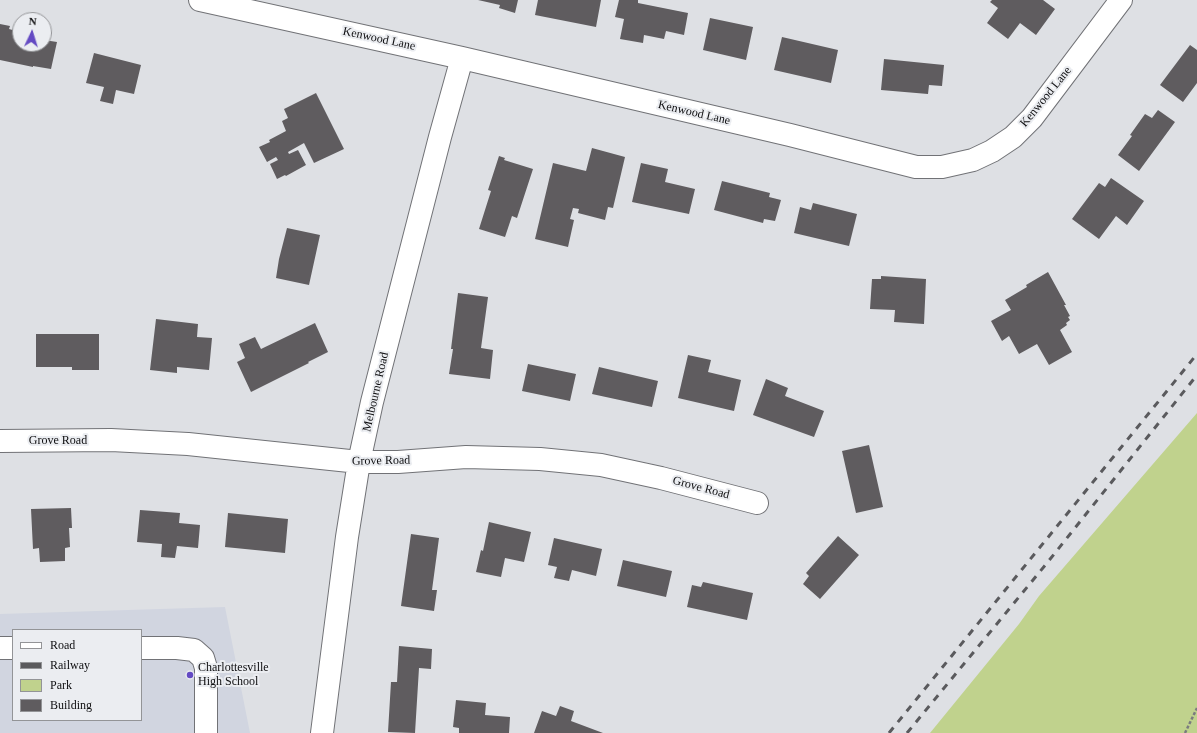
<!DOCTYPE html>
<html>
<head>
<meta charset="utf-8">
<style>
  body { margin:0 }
  #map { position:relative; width:1197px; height:733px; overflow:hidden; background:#dee0e4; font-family:"Times New Roman",serif }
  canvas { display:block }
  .legend { position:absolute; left:12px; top:629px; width:130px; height:92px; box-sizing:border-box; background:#ebedf1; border:1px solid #939497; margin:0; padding:5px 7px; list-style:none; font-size:12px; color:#0e0e10 }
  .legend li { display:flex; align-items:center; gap:8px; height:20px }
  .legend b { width:20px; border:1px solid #939497 }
  .north { position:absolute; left:12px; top:12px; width:40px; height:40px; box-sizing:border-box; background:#ebedf1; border:1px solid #939497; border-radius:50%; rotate:4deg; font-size:11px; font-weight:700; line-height:16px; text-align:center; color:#0e0e10 }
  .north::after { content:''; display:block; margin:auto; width:14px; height:18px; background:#644ac3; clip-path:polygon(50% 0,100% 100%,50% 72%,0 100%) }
</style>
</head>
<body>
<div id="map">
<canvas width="1197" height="733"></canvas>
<ul class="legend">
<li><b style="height:5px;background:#fff"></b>Road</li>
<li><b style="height:5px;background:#5a5a5d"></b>Railway</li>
<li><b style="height:11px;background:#c0d28d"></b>Park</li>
<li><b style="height:11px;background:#5f5c5f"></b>Building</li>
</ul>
<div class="north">N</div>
</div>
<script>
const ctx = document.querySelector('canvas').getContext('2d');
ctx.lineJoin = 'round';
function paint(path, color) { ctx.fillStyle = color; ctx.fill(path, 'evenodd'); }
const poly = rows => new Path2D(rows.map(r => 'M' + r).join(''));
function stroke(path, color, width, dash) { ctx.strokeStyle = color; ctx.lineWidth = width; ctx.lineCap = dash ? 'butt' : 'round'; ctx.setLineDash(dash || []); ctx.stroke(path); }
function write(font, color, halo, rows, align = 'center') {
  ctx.font = font + ' "Times New Roman",serif'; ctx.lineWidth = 4; ctx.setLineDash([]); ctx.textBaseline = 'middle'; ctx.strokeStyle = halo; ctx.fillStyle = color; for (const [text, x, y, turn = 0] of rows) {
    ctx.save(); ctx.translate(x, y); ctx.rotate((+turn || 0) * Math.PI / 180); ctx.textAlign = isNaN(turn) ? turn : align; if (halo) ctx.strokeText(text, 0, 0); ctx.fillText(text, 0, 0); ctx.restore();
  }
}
paint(poly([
  [225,607,250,733,0,733,0,614],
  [13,630,141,630,141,720,13,720]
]), '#d1d5e0');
paint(poly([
  [1197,413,1197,733,930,733,1019,624,1039,596]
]), '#c0d28d');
paint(poly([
  [478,0,518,0,515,13,499,8,500,5],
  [538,0,601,0,596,27,535,15],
  [619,0,638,0,638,3,688,13,684,35,666,31,664,39,644,35,643,43,620,39,624,19,615,17],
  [992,0,1043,0,1055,9,1036,35,1020,23,1008,39,987,23,998,8,990,2],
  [710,18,753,27,746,60,703,50],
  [0,24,10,26,9,29,20,32,20,44,44,44,44,40,57,42,51,69,33,66,33,67,0,60],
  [782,37,838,50,831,83,774,70],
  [1190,45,1197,50,1197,83,1183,102,1160,85],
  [94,53,141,65,134,94,116,90,113,104,100,101,104,87,86,83],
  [884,59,944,65,942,86,929,85,928,94,881,90],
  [316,93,344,149,314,163,304,143,288,152,289,154,298,150,306,165,286,176,285,175,277,179,270,164,278,160,276,157,267,162,259,147,270,142,269,140,286,131,282,121,288,118,284,109],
  [1158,110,1175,122,1139,171,1118,155,1132,136,1130,135,1145,114,1152,118],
  [592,148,625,157,613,208,608,207,605,220,578,213,579,209,573,208,570,219,574,220,568,247,535,239,553,163,586,171],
  [499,156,505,158,504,160,533,169,517,218,512,216,505,237,479,229,491,191,488,190],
  [641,163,668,169,665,182,695,189,689,214,632,202],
  [1111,178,1144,201,1127,225,1116,216,1099,239,1072,219,1099,183,1105,187],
  [722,181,770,193,769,197,781,200,775,221,764,219,763,223,714,210],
  [813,203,857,214,849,246,794,233,800,207,811,210],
  [287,228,320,235,309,285,276,278,279,259],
  [1048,272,1066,305,1064,305,1070,316,1068,317,1070,320,1066,323,1067,325,1060,330,1072,352,1049,365,1037,344,1019,354,1009,336,1002,341,991,321,1011,310,1005,300,1027,287,1026,285],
  [881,276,926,279,924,324,894,322,895,310,870,309,872,279,881,279],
  [458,293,488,297,481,348,493,350,490,379,449,374,453,349,451,349],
  [156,319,198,324,197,337,212,338,209,370,177,367,177,373,150,370],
  [315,323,328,352,308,362,309,363,251,392,237,362,245,358,239,344,255,337,261,349],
  [36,334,99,334,99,370,72,370,72,367,36,367],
  [688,355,711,360,708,372,741,380,734,411,678,398],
  [528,364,576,374,570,401,522,391],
  [599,367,658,381,652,407,592,394],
  [766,379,788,388,785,396,824,411,814,437,753,415],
  [869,445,883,507,856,513,842,451],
  [71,508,72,528,69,528,70,547,65,548,65,561,40,562,39,548,33,549,31,509],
  [140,510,180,513,179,523,200,525,198,548,177,546,175,558,161,557,162,544,137,542],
  [228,513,288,519,285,553,225,547],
  [489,522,531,532,524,562,505,558,501,577,476,572,481,550,483,551],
  [411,534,439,538,432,590,437,590,434,611,401,606],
  [838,536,859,555,820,599,803,584,809,576,806,573],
  [554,538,602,549,596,576,572,570,569,581,554,578,557,567,548,565],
  [623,560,672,571,666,597,617,586],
  [703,582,753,593,747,620,687,607,692,585,701,587],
  [399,646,432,649,431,669,419,668,415,733,388,732,391,682,397,682],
  [456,700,486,703,485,715,510,717,509,733,459,733,459,728,453,727],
  [560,706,574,711,571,721,603,733,534,733,542,711,556,716]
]), '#5f5c5f');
const minor = poly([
  [200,0,462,58,790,135,916,167,942,167,973,160,992,151,1013,137,1032,118,1121,0],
  [0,441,111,440,188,444,359,462,398,462,466,457,540,459,601,465,661,478,757,503],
  [0,648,13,648],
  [141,648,177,648,194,650,203,658,206,668,206,733],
  [322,733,347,537,359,462,372,402,392,324,440,137,462,58]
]);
stroke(minor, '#717276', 24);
stroke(poly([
  [1185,733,1197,708]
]), '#7a7b7e', 2.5, [3, 2]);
stroke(minor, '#fff', 22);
stroke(poly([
  [889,733,1197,354],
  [907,733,1047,563,1197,375]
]), '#5a5a5d', 3, [7, 7]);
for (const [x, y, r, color] of [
  [190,675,4,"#644ac3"]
]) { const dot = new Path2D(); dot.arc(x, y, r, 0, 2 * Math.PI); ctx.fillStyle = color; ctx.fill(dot); stroke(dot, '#ebedf1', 1.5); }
write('12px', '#0e0e10', '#ebedf1', [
  ["Kenwood Lane",379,39,12],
  ["Kenwood Lane",1046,97,-51],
  ["Kenwood Lane",694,113,13],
  ["Melbourne Road",376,392,-77],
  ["Grove Road",58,441],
  ["Grove Road",381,461,-1],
  ["Grove Road",701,488,15]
]);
write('12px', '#0e0e10', '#ebedf1', [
  ["Charlottesville",198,668],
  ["High School",198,682]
], 'left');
</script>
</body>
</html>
